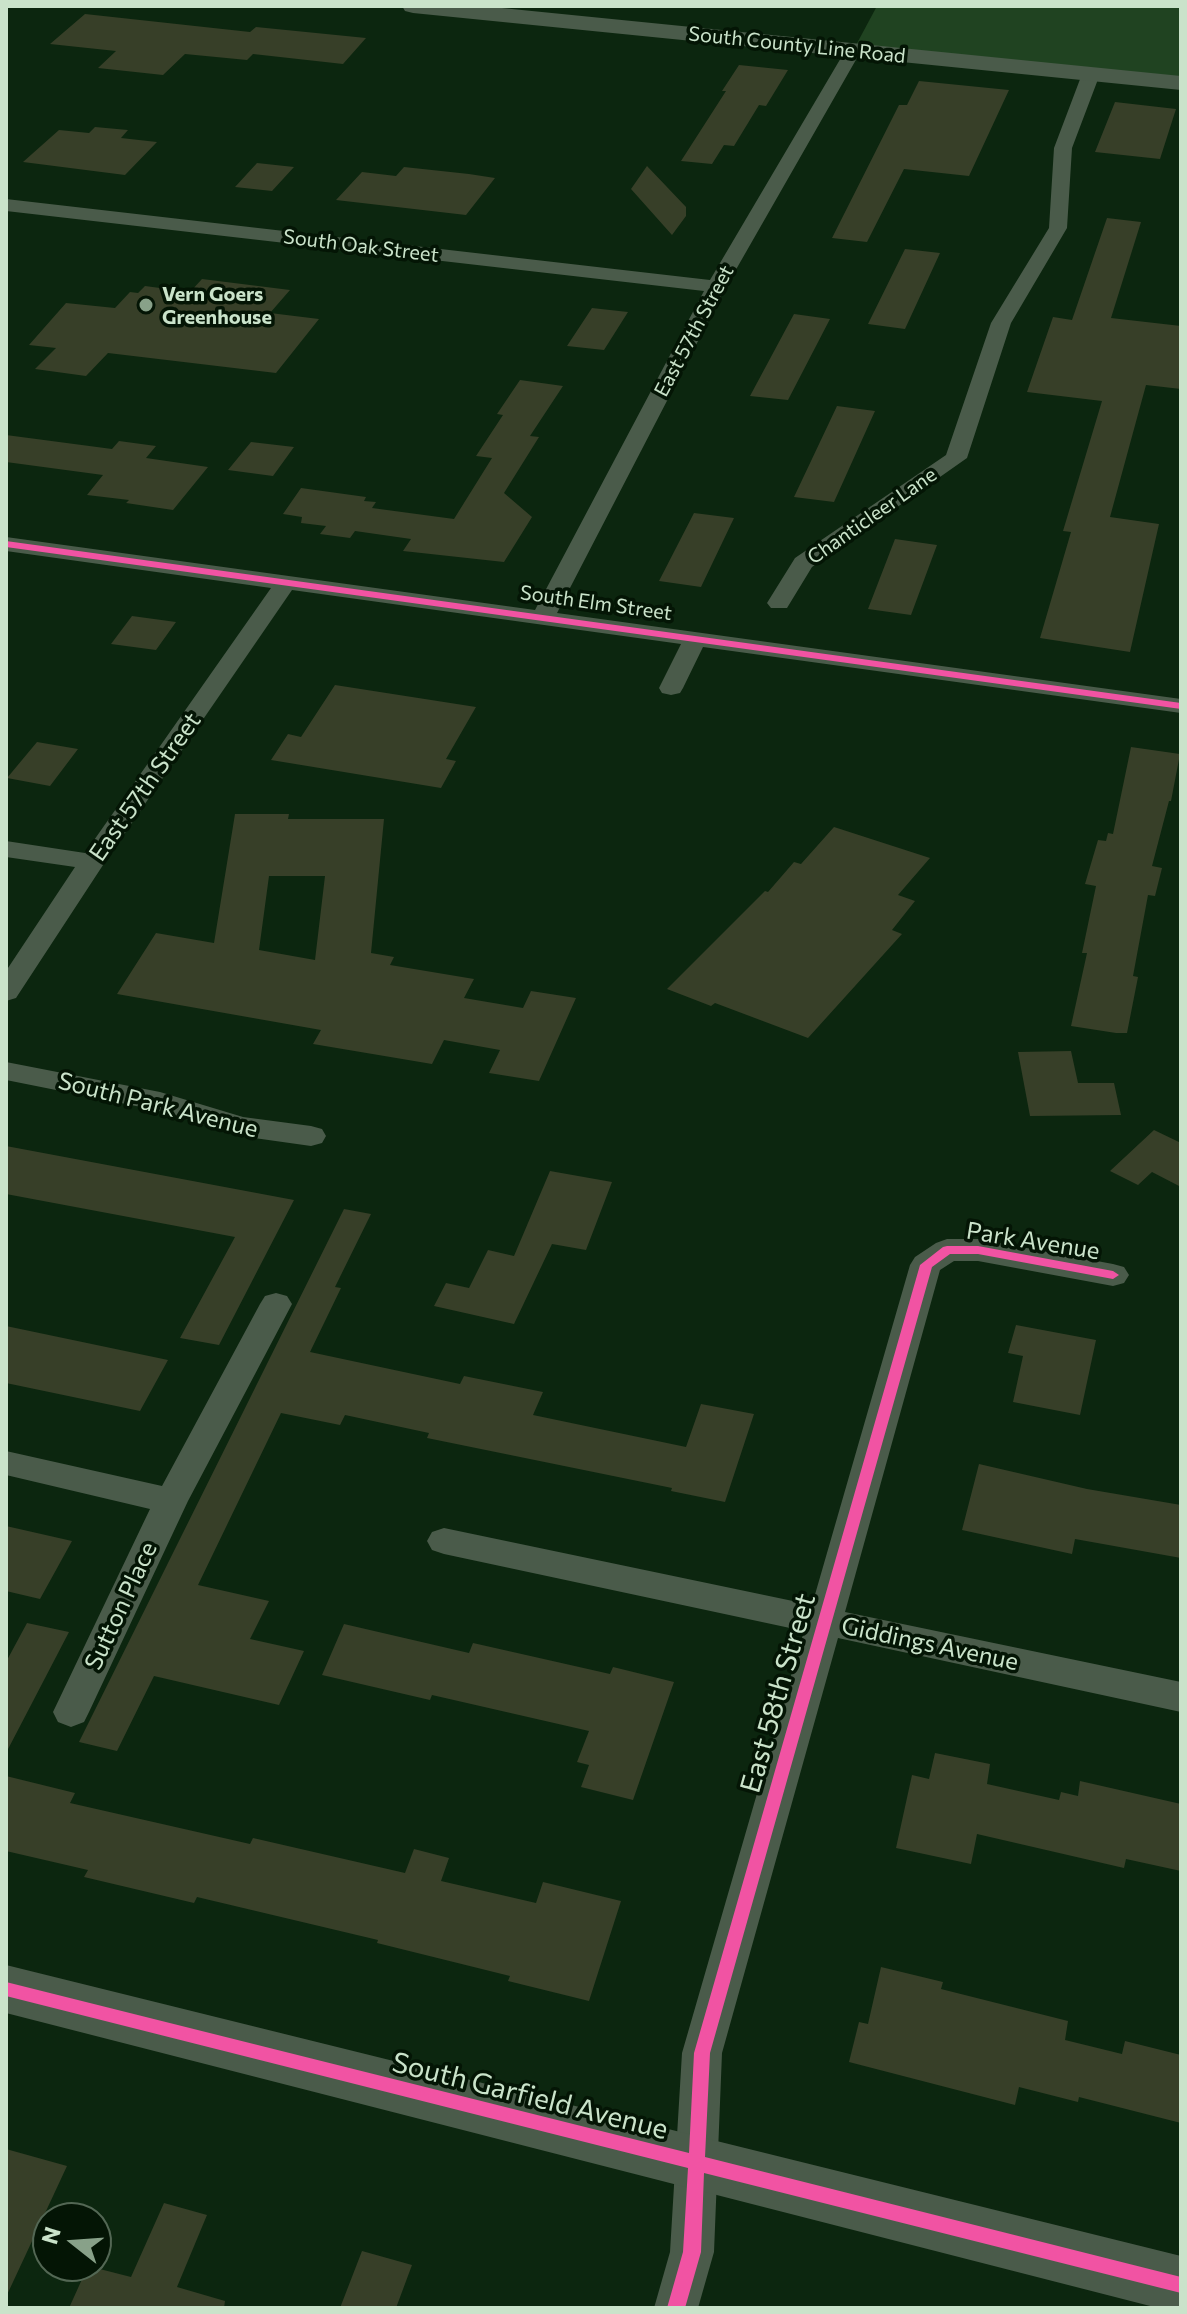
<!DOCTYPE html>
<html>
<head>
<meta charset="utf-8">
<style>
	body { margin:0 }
	#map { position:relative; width:1187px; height:2314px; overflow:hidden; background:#0c260f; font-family:Commissioner,sans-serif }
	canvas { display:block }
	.frame { position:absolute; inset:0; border:8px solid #cae3ca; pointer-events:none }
	.north { position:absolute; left:32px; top:2202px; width:80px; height:80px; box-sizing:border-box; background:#041505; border:2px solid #536754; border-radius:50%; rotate:287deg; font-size:22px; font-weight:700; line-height:32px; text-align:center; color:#cae3ca }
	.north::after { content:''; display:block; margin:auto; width:28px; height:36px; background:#88a189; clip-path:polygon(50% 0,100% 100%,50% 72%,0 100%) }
</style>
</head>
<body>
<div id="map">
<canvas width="1187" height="2314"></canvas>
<div class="frame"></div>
<div class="north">N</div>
</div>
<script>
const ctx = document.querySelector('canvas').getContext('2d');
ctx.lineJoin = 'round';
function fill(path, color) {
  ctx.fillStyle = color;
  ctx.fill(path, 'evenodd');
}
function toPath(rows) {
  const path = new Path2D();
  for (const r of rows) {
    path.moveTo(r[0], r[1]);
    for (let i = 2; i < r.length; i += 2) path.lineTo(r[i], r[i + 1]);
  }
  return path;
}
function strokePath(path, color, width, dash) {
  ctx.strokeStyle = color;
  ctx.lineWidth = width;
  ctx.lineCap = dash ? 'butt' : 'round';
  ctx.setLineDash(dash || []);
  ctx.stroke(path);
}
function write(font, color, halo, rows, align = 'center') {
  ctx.font = font + ' Commissioner,sans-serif';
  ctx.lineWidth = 7;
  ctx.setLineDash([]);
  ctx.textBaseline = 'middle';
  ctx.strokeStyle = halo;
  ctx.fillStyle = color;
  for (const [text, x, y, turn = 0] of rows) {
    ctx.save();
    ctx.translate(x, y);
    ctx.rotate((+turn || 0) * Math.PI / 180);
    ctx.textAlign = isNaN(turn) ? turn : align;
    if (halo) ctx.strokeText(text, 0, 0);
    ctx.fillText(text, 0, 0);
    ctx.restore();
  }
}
fill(toPath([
	[877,6,1181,6,1181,78,855,47]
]), '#204321');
fill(toPath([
	[85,14,250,32,256,27,366,38,343,64,253,54,247,60,185,54,163,75,98,68,116,51,50,44],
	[739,65,788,70,766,106,759,105,734,146,724,145,712,164,681,161,726,91,722,91],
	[919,81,1009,90,969,176,904,169,867,242,832,238,899,105,907,105],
	[1115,102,1176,109,1160,159,1095,152],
	[95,127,128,130,121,138,157,142,125,175,23,162,59,130,89,133],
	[257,163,294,167,272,191,235,187],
	[647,166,686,207,686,216,672,235,631,189],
	[404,167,469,174,495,178,466,215,336,200,362,172,396,176],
	[1107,218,1141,222,1111,318,1181,326,1181,389,1146,385,1110,517,1159,524,1130,652,1040,638,1071,532,1063,531,1102,401,1027,392,1053,317,1072,320],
	[905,249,940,253,905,329,868,324],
	[202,279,290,290,270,313,319,319,276,373,108,353,86,376,35,369,56,348,29,345,66,303,115,308,130,292,138,293,145,286,190,292],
	[592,308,628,312,604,350,567,346],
	[794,314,830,319,788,400,750,396],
	[520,380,563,386,530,436,539,437,504,493,532,517,504,562,403,551,411,539,355,531,350,538,320,534,326,526,301,523,302,517,283,514,301,488,366,497,364,501,376,502,372,508,454,519,492,458,476,456,503,415,497,414],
	[837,406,875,411,834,502,794,497],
	[6,435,112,449,119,441,156,446,146,458,208,467,173,510,126,503,129,500,87,495,103,475,6,462],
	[251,442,294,447,273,476,228,470],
	[694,513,734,518,701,587,659,581],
	[895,539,937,545,911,615,868,609],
	[132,616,176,622,156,650,111,644],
	[335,685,476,707,446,759,456,761,441,788,271,760,288,734,301,737],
	[37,742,78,749,50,786,7,778],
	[1131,747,1180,754,1171,801,1169,801,1152,866,1162,868,1155,896,1148,895,1133,976,1138,977,1127,1033,1116,1033,1071,1026,1087,953,1082,953,1096,886,1085,884,1098,840,1106,841,1108,833,1113,834],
	[235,814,289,814,288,819,384,819,371,953,394,957,390,965,474,979,464,998,523,1008,531,991,576,998,539,1081,489,1073,500,1050,444,1040,432,1064,313,1044,321,1030,117,994,156,933,214,943],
	[269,876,325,876,315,960,259,950],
	[834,827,930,858,898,895,915,901,892,930,902,934,808,1038,715,1003,711,1006,667,989,765,891,768,892,794,862,801,864],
	[1071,1051,1078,1083,1114,1083,1121,1115,1030,1116,1018,1052],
	[1154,1130,1181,1143,1181,1187,1152,1172,1138,1185,1110,1171],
	[6,1146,294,1200,219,1345,180,1338,235,1237,6,1194],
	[550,1171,612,1182,586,1250,552,1244,514,1324,434,1306,446,1283,469,1288,488,1250,514,1256],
	[344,1209,371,1214,335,1287,341,1288,310,1352,460,1384,464,1376,543,1392,533,1415,686,1447,701,1404,754,1414,725,1502,671,1491,672,1488,427,1438,429,1433,345,1415,340,1425,281,1413,198,1585,269,1601,250,1639,304,1651,279,1705,154,1676,117,1751,79,1742],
	[1016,1325,1096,1340,1080,1415,1013,1402,1023,1356,1008,1353],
	[6,1326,168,1360,140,1411,6,1383],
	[979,1464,1087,1489,1181,1505,1181,1558,1075,1539,1072,1554,962,1530],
	[6,1526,72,1541,40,1599,6,1591],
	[27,1623,69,1632,6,1753,6,1662],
	[344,1624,469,1653,473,1643,610,1674,613,1667,674,1682,633,1800,581,1787,589,1765,577,1762,589,1731,432,1695,430,1700,322,1675],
	[935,1753,990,1764,987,1784,1059,1800,1061,1792,1078,1796,1080,1781,1181,1804,1181,1871,1126,1859,1124,1868,977,1834,971,1864,896,1848,912,1775,929,1779],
	[6,1776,75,1793,70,1803,250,1844,253,1838,405,1873,414,1849,449,1858,441,1881,536,1903,543,1882,621,1901,589,2001,508,1981,510,1976,377,1943,378,1940,197,1897,194,1903,84,1877,88,1870,6,1851],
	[881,1967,943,1982,941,1989,1068,2021,1065,2040,1122,2054,1125,2041,1181,2055,1181,2123,1079,2097,1078,2102,1019,2087,1015,2105,849,2062,859,2022,868,2024],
	[6,2149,67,2166,6,2297],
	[164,2203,207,2215,177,2287,225,2301,224,2308,69,2308,88,2266,131,2277],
	[362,2251,412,2265,396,2308,340,2308]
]), '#373f28');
fill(toPath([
	[853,46,861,51,726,287,557,613,1181,699,1181,713,703,647,683,688,680,693,671,695,662,693,659,688,681,644,292,590,105,862,16,998,6,1001,6,971,75,867,6,857,6,841,85,853,271,588,6,551,6,537,535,610,704,291,6,211,6,199,710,280,845,51,853,46],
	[1091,69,1100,74,1072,148,1067,228,1011,323,967,458,812,567,787,608,771,608,767,603,795,558,946,455,991,323,1049,228,1054,148,1082,74,1091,69],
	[6,1062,160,1092,243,1117,311,1126,322,1129,326,1136,322,1143,311,1146,240,1136,156,1110,6,1080,6,1062],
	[947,1239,978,1239,1113,1264,1124,1267,1129,1275,1124,1283,1113,1286,978,1261,954,1261,940,1270,845,1612,1181,1682,1181,1712,838,1638,722,2053,714,2252,698,2308,654,2308,670,2252,682,2053,804,1631,444,1554,432,1550,427,1541,432,1532,444,1528,812,1605,910,1265,915,1257,936,1243,947,1239],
	[276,1293,287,1296,292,1304,188,1501,89,1712,84,1722,71,1727,58,1722,53,1712,150,1509,6,1475,6,1451,162,1486,260,1304,265,1296,276,1293]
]), '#4a5b4a');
fill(toPath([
	[402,6,482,6,1181,76,1181,90,413,13,405,11,402,6],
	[6,1965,1181,2256,1181,2308,1158,2308,6,2013,6,1965]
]), '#4a5b4a');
fill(toPath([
	[6,541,1181,703,1181,709,6,547,6,541],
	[947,1246,978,1246,1113,1271,1119,1275,1113,1279,978,1254,950,1254,932,1267,710,2053,705,2157,1181,2277,1181,2293,704,2173,701,2252,685,2308,667,2308,683,2252,688,2168,6,1996,6,1982,689,2153,694,2053,920,1265,943,1247,947,1246]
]), '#f153a3');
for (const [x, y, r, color] of [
	[146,305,8,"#88a189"]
]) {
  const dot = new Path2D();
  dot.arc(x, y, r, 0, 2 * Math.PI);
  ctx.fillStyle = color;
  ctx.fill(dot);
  strokePath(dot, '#041505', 3);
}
write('20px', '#cae3ca', '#041505', [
	["South County Line Road",797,45,6],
	["South Oak Street",361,246,7],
	["East 57th Street",694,331,-62],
	["Chanticleer Lane",872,516,-35],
	["South Elm Street",596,603,8]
]);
write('bold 20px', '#cae3ca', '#041505', [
	["Vern Goers",162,294],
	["Greenhouse",162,317]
], 'left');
write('24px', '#cae3ca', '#041505', [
	["East 57th Street",145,787,-55],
	["South Park Avenue",158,1105,14],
	["Park Avenue",1033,1241,9],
	["Sutton Place",121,1606,-65],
	["Giddings Avenue",930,1644,12]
]);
write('28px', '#cae3ca', '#041505', [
	["East 58th Street",778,1693,-74],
	["South Garfield Avenue",530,2096,14]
]);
</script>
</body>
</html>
